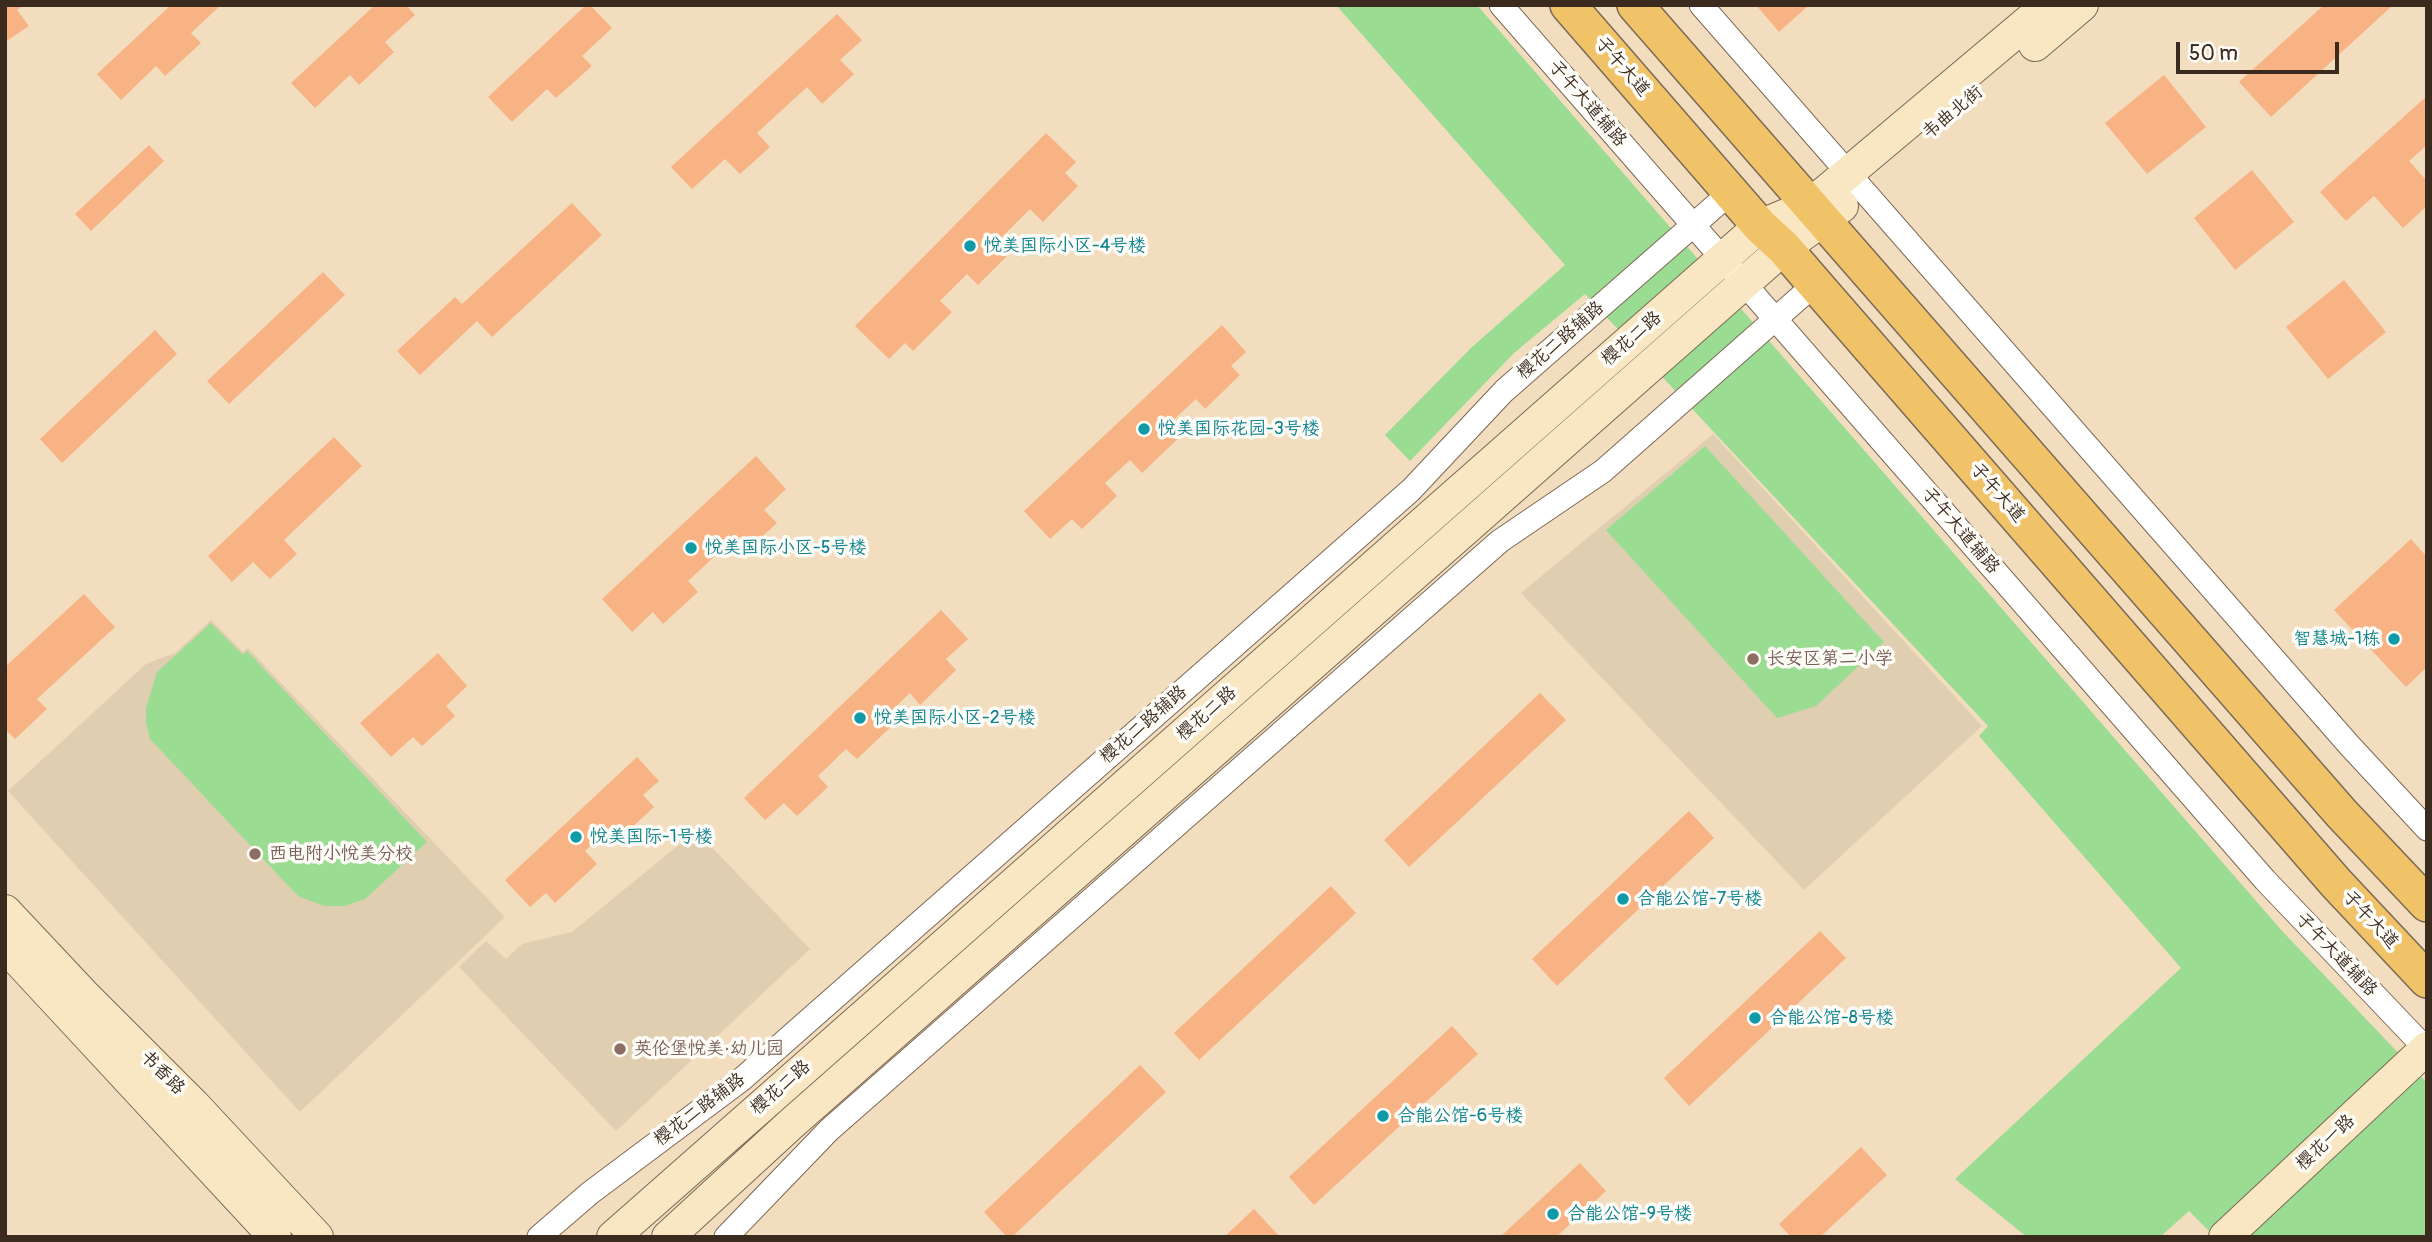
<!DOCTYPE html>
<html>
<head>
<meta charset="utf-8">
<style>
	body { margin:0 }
	#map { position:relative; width:2432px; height:1242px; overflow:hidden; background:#f2ddbe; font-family:Pangolin,sans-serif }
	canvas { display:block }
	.frame { position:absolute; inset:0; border:7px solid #3b2a1e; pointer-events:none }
	.scale { position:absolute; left:2176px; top:42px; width:163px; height:32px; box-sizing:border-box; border:4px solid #3b2a1e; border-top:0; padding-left:9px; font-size:21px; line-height:24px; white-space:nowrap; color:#3b2a1e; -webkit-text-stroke:5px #fdfcf7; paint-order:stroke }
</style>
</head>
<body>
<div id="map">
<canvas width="2432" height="1242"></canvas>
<div class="frame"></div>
<div class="scale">50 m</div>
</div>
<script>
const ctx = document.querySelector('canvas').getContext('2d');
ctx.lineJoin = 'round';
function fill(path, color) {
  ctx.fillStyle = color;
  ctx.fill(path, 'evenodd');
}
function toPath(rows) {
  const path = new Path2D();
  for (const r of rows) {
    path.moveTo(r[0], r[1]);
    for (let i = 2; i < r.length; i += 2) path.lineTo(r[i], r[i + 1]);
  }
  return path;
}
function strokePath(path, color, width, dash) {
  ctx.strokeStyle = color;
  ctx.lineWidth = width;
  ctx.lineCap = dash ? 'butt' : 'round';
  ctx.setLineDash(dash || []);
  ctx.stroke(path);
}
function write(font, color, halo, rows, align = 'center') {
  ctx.font = font + ' Pangolin,"LXGW WenKai TC",sans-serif';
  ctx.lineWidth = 7;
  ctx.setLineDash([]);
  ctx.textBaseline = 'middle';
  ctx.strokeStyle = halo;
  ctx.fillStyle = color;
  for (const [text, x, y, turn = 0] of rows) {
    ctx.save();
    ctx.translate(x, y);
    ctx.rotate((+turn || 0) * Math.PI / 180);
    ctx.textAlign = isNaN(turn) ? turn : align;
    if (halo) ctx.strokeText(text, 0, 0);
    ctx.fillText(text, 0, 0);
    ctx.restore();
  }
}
fill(toPath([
	[1713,434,1982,726,1804,890,1521,593],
	[211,620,243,652,248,648,505,917,300,1112,8,791,146,664,175,653],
	[696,831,810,949,616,1131,459,967,486,941,506,959,522,944,572,932]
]), '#e0ceb1');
fill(toPath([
	[1336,5,1477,5,2283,932,2427,1083,2427,1237,2215,1237,2189,1211,2160,1237,2027,1237,1955,1179,2181,968,1979,736,1988,726,1585,294,1514,353,1410,461,1385,435,1472,347,1565,265],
	[1705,446,1884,642,1816,706,1777,718,1606,530],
	[211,623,243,655,247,651,427,842,365,899,345,906,324,906,298,896,150,739,146,723,146,708,157,672]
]), '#9bdc93');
fill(toPath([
	[5,5,24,5,17,10,29,26,5,42],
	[171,5,221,5,191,33,201,43,165,76,156,66,121,100,97,74],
	[375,5,406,5,415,15,385,42,394,52,359,85,350,75,315,108,291,83],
	[586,5,590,5,612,28,582,56,592,66,556,98,547,89,512,122,488,97],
	[1756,5,1809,5,1779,32],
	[2324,5,2393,5,2271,117,2239,82],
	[837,14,862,40,840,60,854,74,822,104,807,87,757,133,770,147,740,174,725,159,692,189,671,167],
	[2164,75,2206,127,2147,174,2105,123],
	[2427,96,2427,145,2409,161,2427,181,2427,206,2403,228,2374,196,2346,221,2320,192],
	[1046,133,1076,162,1065,173,1078,186,1043,222,1030,209,999,240,1011,252,978,285,967,274,940,301,952,312,913,351,905,343,889,359,855,326],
	[149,145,164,161,91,231,75,214],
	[2252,170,2294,222,2235,270,2194,218],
	[572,203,602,235,492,337,477,321,420,375,397,351,455,297,462,304],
	[323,272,345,295,229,404,207,381],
	[2344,280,2386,332,2328,379,2286,327],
	[1222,325,1246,352,1231,366,1240,375,1205,409,1196,399,1170,423,1182,435,1142,473,1130,460,1105,483,1117,496,1082,529,1072,519,1050,539,1024,511],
	[155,330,177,354,62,463,40,439],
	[334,437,362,466,284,540,297,554,270,579,253,562,232,582,208,556],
	[756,456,786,489,764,510,777,523,743,554,731,541,688,581,698,592,663,624,653,612,632,632,602,599],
	[2411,539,2427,557,2427,667,2406,687,2334,610],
	[84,594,115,627,37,699,47,709,15,739,5,729,5,667],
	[941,610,968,639,946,659,956,670,920,705,910,693,888,714,896,722,857,759,846,749,818,776,828,787,797,816,784,803,765,820,744,798],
	[438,653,467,686,446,706,455,716,422,746,413,737,391,757,360,723],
	[1540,693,1566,720,1409,867,1384,840],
	[637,757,659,781,643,795,654,807,616,842,606,831,585,851,597,864,555,903,546,893,530,907,505,880],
	[1689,811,1714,838,1557,986,1532,959],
	[1331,886,1356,913,1199,1060,1174,1033],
	[1820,931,1846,958,1689,1106,1664,1078],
	[1452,1026,1478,1054,1314,1205,1289,1177],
	[1140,1065,1166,1092,1012,1237,1007,1237,984,1212],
	[1861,1147,1887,1175,1820,1237,1791,1237,1779,1224],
	[1580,1163,1606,1191,1556,1237,1500,1237],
	[1254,1209,1280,1237,1224,1237]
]), '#f7b384');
const street = toPath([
	[1501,5,2265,880,2427,1050],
	[1701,5,2350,746,2427,829],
	[539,1237,590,1193,741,1080,1411,490,1504,391,1731,192],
	[726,1237,829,1130,1500,541,1603,471,1815,284]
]);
const secondary = toPath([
	[2035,45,2082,5],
	[5,911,83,994,194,1105,317,1237],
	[5,946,275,1237],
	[613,1237,1760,226,1810,205,2048,5],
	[668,1237,791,1124,1784,248,1842,206],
	[2225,1237,2427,1048]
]);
const primary = toPath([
	[1568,5,1760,226,1784,248,1815,284,2336,883,2427,980],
	[1635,5,2342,814,2427,904]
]);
strokePath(street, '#7b6956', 25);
strokePath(secondary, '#7b6956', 34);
strokePath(primary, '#7b6956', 38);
strokePath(street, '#fff', 23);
strokePath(secondary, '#f9e7c3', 32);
strokePath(primary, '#f1c369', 35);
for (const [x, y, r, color] of [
	[970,246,7,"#0f9aa8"],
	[1144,429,7,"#0f9aa8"],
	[691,548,7,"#0f9aa8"],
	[2394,639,7,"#0f9aa8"],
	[1753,659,7,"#8d6e63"],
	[860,718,7,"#0f9aa8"],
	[576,837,7,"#0f9aa8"],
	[255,854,7,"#8d6e63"],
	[1623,899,7,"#0f9aa8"],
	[1755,1018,7,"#0f9aa8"],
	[620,1049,7,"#8d6e63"],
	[1383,1116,7,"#0f9aa8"],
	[1553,1214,7,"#0f9aa8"]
]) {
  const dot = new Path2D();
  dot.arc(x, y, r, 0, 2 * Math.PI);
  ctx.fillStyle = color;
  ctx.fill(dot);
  strokePath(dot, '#fdfcf7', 2.5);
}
write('18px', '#3b2a1e', '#fdfcf7', [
	["子午大道",1622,67,49],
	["子午大道辅路",1587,104,49],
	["韦曲北街",1953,113,-40],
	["樱花二路",1632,339,-41],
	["樱花二路辅路",1561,341,-41],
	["子午大道",1997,493,49],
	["子午大道辅路",1960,531,49],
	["樱花二路",1207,714,-41],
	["樱花二路辅路",1144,725,-41],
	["子午大道",2370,920,47],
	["子午大道辅路",2336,955,46],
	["书香路",162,1073,45],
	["樱花二路",781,1088,-41],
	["樱花二路辅路",700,1110,-37],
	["樱花一路",2326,1143,-43]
]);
write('18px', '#0d838f', '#fdfcf7', [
	["悦美国际小区-4号楼",984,246],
	["悦美国际花园-3号楼",1158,429],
	["悦美国际小区-5号楼",705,548],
	["智慧城-1栋",2380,639,"right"],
	["悦美国际小区-2号楼",874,718],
	["悦美国际-1号楼",590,837],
	["合能公馆-7号楼",1637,899],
	["合能公馆-8号楼",1769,1018],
	["合能公馆-6号楼",1397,1116],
	["合能公馆-9号楼",1567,1214]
], 'left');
write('18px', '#785e54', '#fdfcf7', [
	["长安区第二小学",1767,659],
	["西电附小悦美分校",269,854],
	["英伦堡悦美·幼儿园",634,1049]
], 'left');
</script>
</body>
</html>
